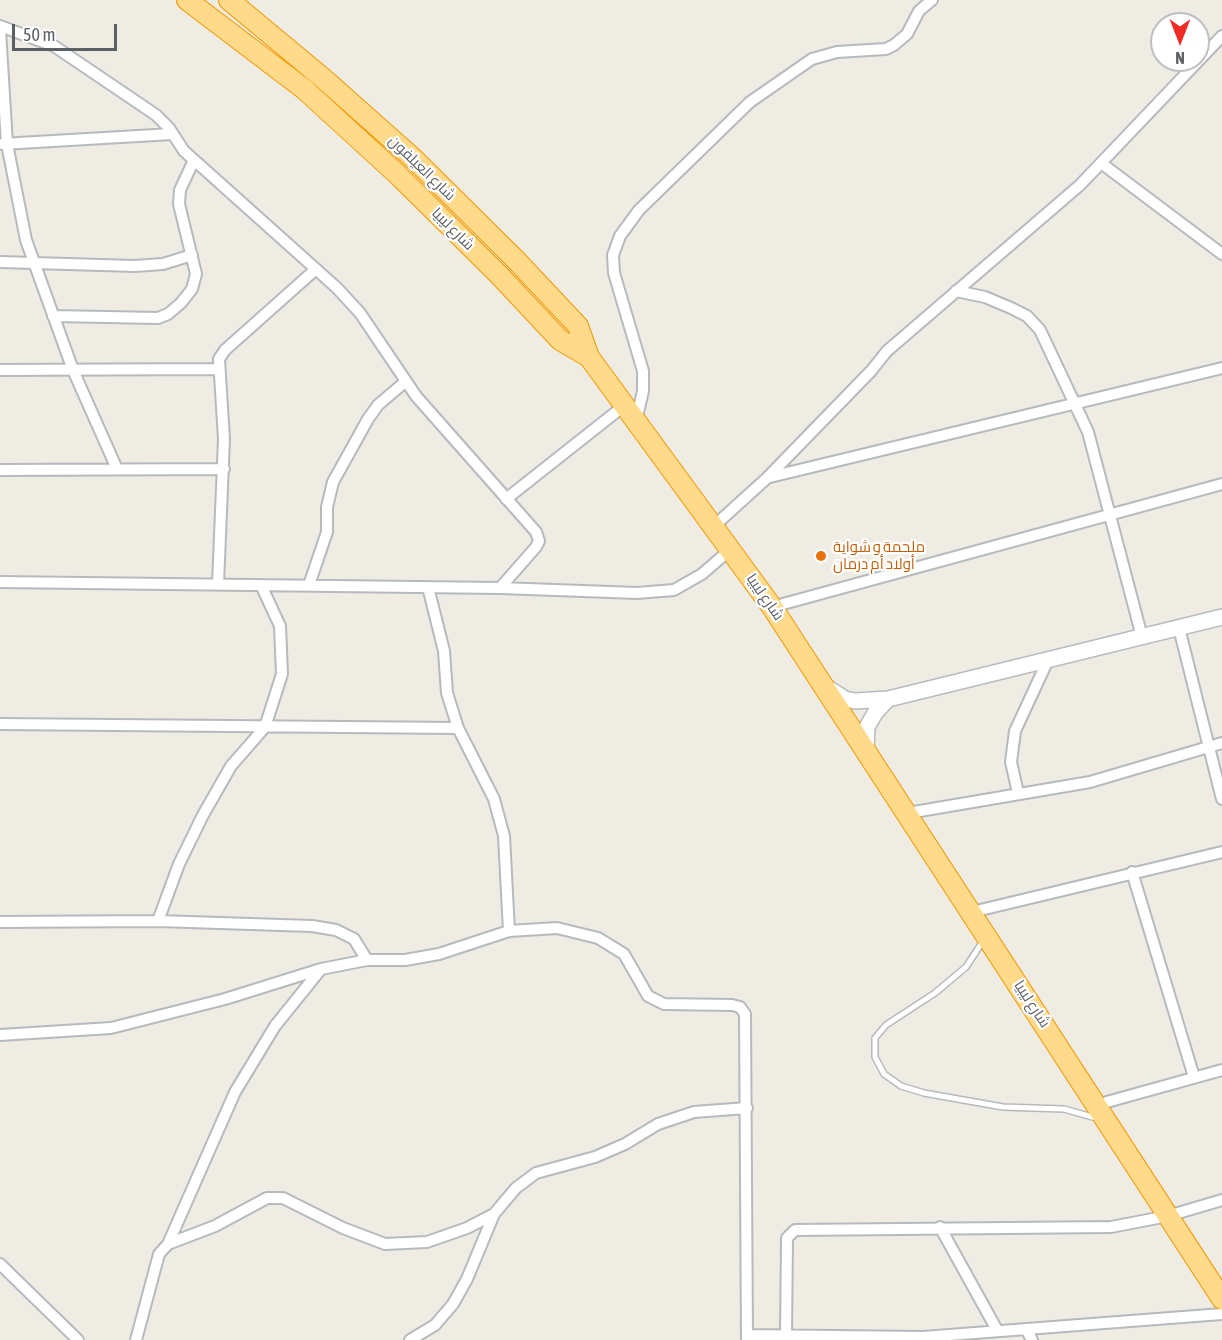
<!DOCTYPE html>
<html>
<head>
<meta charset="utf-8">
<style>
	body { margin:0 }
	#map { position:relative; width:1222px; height:1340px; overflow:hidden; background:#efece3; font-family:"Asap Condensed",sans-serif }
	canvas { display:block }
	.north { position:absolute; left:1150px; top:12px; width:60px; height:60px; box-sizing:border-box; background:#fff; border:2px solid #bdbfc1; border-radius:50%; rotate:180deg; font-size:16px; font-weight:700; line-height:24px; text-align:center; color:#5b6065 }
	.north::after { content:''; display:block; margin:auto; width:21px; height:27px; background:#f22a26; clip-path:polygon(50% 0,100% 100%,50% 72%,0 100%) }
	.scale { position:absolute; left:12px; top:24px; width:105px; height:27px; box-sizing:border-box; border:3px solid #5b6065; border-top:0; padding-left:8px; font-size:18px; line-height:21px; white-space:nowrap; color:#5b6065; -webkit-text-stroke:4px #fff; paint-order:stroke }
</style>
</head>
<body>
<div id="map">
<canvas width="1222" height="1340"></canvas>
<div class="north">N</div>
<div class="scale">50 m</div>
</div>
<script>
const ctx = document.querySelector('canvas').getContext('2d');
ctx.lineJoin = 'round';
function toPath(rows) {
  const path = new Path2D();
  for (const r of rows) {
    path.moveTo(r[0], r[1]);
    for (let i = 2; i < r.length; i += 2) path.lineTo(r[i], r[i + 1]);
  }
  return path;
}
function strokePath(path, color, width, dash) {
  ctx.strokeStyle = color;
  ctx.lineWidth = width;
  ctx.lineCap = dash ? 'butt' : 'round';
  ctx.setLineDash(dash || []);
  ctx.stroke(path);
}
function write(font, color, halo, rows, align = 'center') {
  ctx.font = font + ' "Asap Condensed",Cairo,sans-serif';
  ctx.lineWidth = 4.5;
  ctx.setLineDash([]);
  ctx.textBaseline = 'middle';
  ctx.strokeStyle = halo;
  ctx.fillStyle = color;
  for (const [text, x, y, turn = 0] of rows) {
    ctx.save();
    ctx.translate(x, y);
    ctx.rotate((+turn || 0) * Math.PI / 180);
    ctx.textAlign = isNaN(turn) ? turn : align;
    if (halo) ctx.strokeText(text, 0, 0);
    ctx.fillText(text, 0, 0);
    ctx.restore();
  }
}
const lane = toPath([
	[983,941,966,967,935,993,886,1025,875,1038,875,1057,884,1074,901,1086,924,1093,1003,1107,1064,1109,1096,1118]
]);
const street = toPath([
	[0,26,54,46,156,115,169,128,184,151,337,288,360,313,416,396,536,532,539,541,536,547,500,588],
	[0,30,7,144,26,240,73,370,117,469],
	[2,144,172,134],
	[1101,163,1222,254],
	[0,262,135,266,163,264,192,255],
	[956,291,985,297,1011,308,1027,316,1040,330,1088,432,1142,637],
	[53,316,158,318,168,314,181,303,192,289,196,274,179,204,180,190,194,160],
	[0,370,218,369],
	[636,421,643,391,643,371,614,273,613,255,620,236,639,210,750,102,812,59,837,52,886,49,894,45,907,34,919,11,932,0],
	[0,470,224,469],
	[770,477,1222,368],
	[506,499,625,405],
	[714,526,767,478,871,371,887,351,1080,185,1222,36],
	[0,582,500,588,637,593,674,590,702,574,731,549],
	[218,584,224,439,219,359,225,350,316,269],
	[309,585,327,532,327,507,333,482,368,419,378,405,405,382],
	[428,587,444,651,447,693,458,728,494,799,504,836,509,931],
	[772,607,1222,484],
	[1179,628,1222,799],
	[0,724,458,728],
	[1018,793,1011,762,1015,731,1048,660],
	[908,813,1090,782,1222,743],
	[1132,872,1194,1077],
	[972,912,1222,852],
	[158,921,179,864,203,815,231,766,265,727,282,674,280,626,261,585],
	[0,922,158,921,312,926,336,930,354,939,367,960],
	[0,1035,111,1028,225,999,321,969,367,960,405,960,439,954,509,931,557,928,598,938,624,954,648,996,664,1004,732,1005,740,1007,745,1014,747,1340],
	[1096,1105,1222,1070],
	[940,1227,997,1330],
	[168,1244,215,1226,267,1198,283,1198,343,1228,385,1244,427,1242,467,1228,494,1214],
	[0,1264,78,1340],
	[1026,1329,1032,1340],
	[747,1335,923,1337,1222,1314],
	[786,1335,787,1238,795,1230,1111,1227,1168,1216,1222,1200],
	[136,1340,159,1254,168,1244,235,1092,275,1026,321,969],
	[410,1340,435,1325,453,1304,467,1279,494,1214,516,1188,536,1173,595,1157,625,1144,658,1124,694,1112,747,1108]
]);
const secondary = toPath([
	[825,686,845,699,855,701,888,699,1222,617],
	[866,750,867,727,875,713,888,699]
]);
const highway = toPath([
	[187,0,304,89,398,175,500,276,560,340,589,357,772,607,1222,1299],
	[229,0,324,79,414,159,515,259,578,326,589,357]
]);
strokePath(lane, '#b6babe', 8);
strokePath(street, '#b6babe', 14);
strokePath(secondary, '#b7bbc0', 18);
strokePath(highway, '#f29800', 22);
strokePath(lane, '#fff', 5);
strokePath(street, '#fff', 10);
strokePath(secondary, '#fff', 15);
strokePath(highway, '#ffda8a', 20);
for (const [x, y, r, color] of [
	[821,556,6,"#e8710a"]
]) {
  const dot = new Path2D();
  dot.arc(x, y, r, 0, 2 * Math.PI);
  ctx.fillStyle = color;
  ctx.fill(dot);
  strokePath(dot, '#fff', 2);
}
write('15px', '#5b6065', '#fff', [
	["شارع العيلفون",422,168,44],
	["شارع ليبيا",453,229,45],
	["شارع ليبيا",765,597,55],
	["شارع ليبيا",1032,1004,57]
]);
write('15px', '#c56008', '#fff', [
	["ملحمة و شواية",833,547],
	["أولاد أم درمان",833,564]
], 'left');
</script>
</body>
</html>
